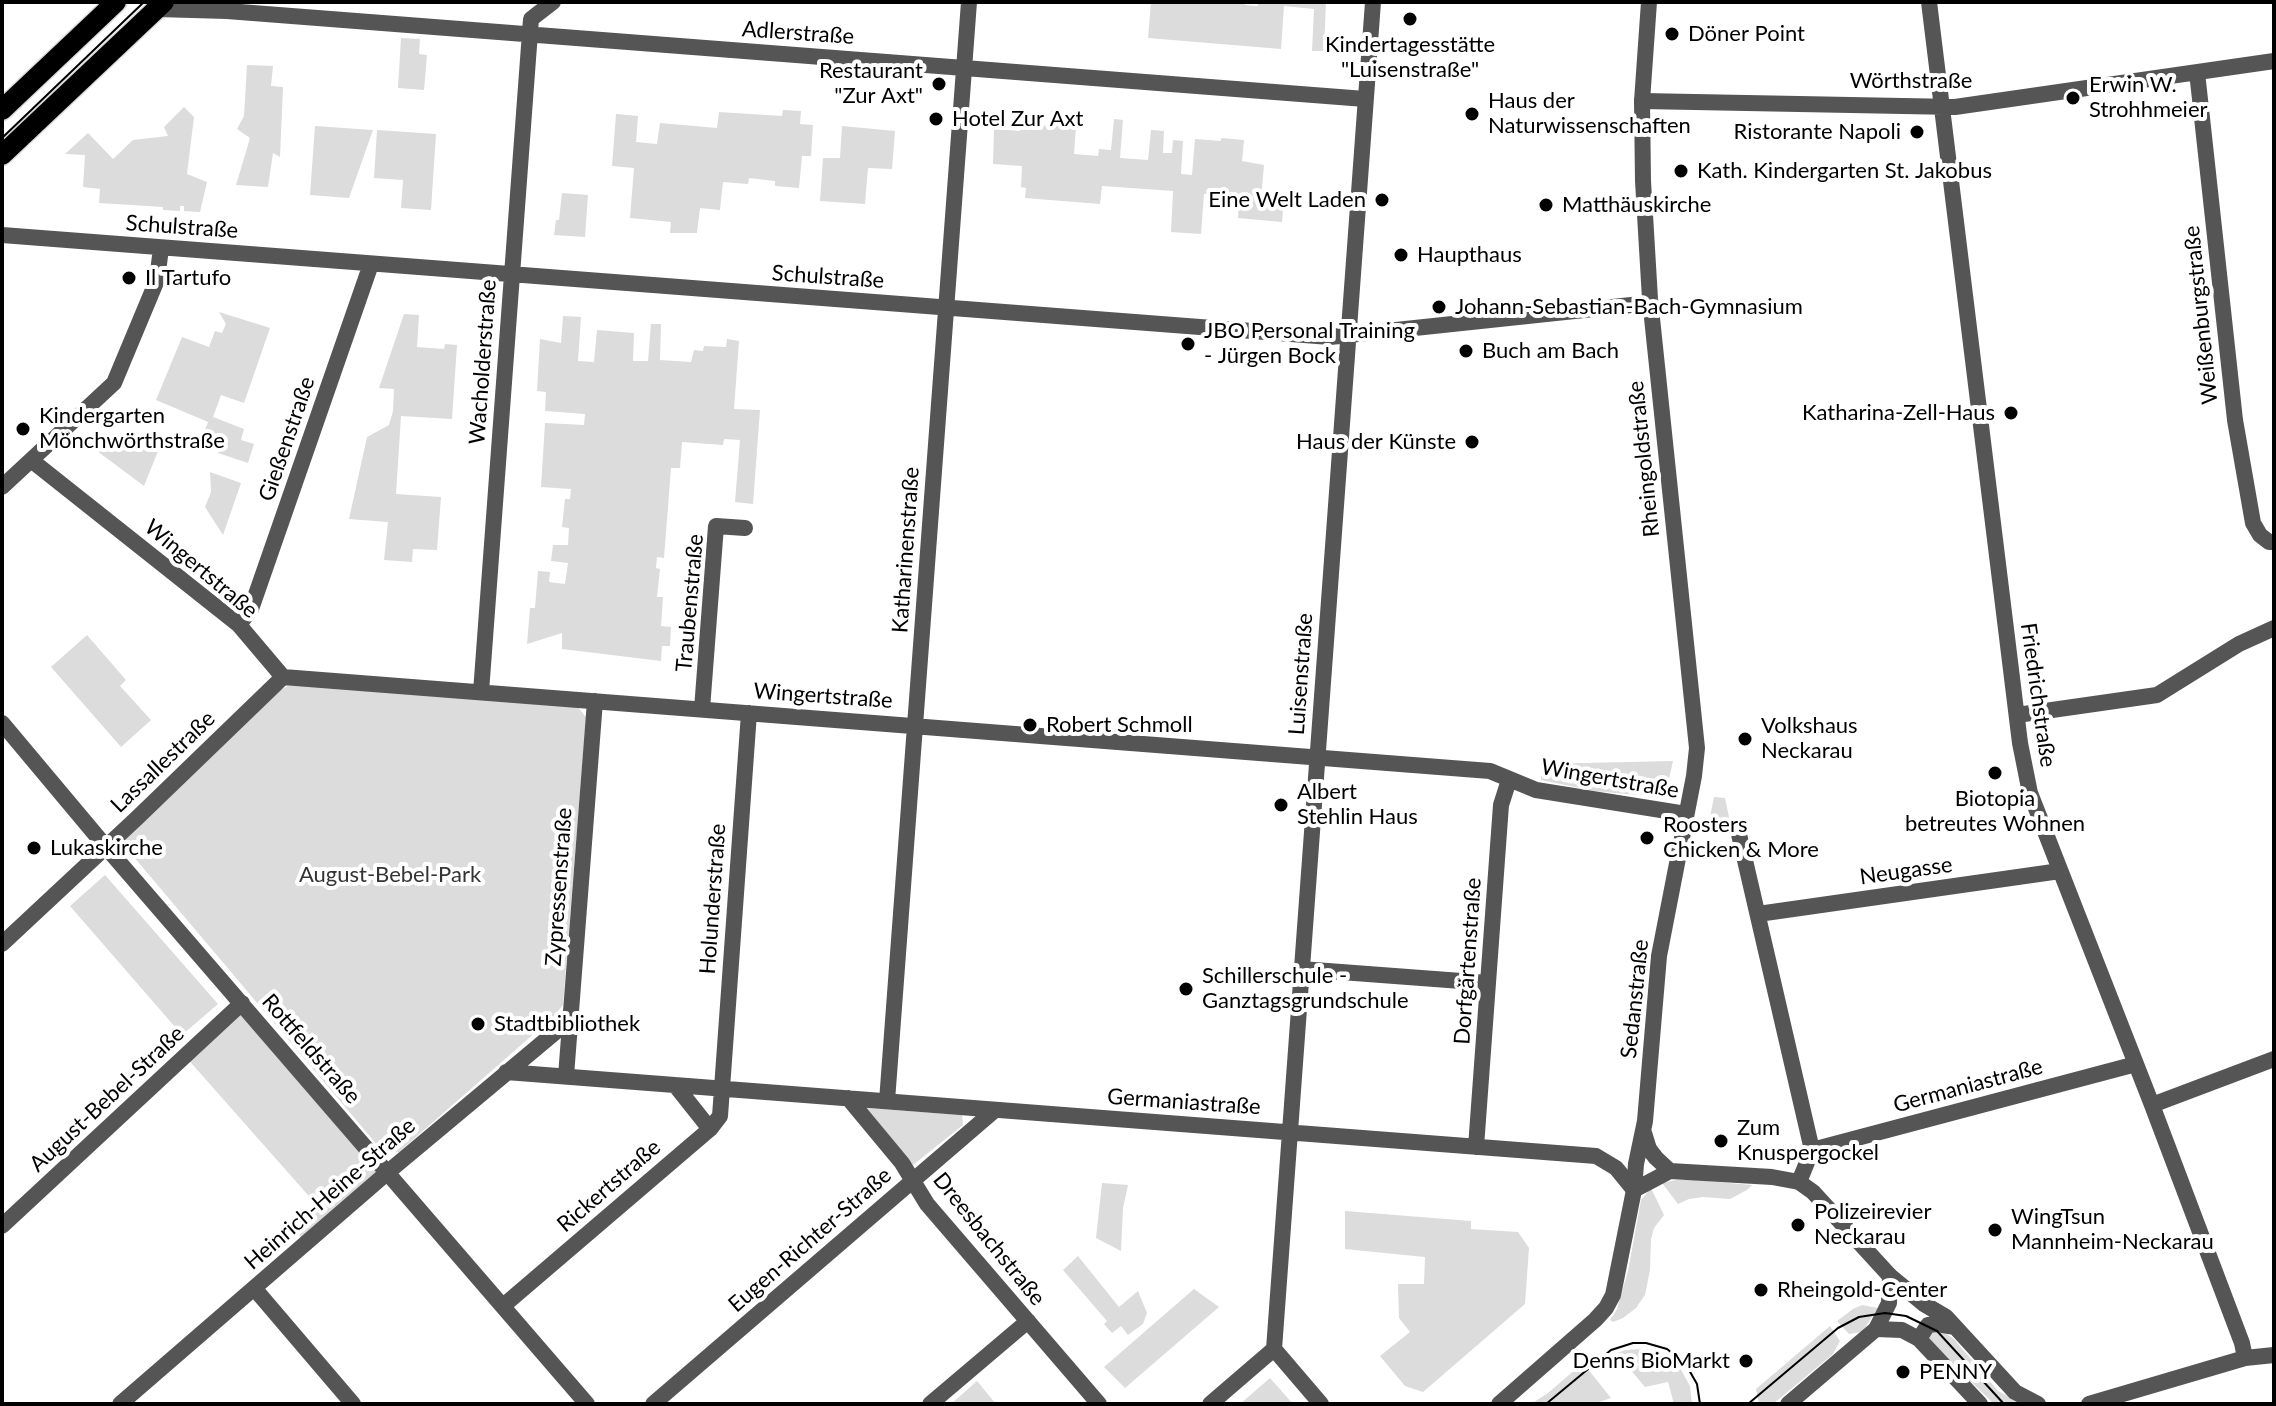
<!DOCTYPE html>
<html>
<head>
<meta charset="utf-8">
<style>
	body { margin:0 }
	#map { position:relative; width:2276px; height:1406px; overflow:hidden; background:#fff; font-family:Lato,sans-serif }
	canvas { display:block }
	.frame { position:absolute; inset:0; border:4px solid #000; pointer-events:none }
</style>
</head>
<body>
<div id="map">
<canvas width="2276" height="1406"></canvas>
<div class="frame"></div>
</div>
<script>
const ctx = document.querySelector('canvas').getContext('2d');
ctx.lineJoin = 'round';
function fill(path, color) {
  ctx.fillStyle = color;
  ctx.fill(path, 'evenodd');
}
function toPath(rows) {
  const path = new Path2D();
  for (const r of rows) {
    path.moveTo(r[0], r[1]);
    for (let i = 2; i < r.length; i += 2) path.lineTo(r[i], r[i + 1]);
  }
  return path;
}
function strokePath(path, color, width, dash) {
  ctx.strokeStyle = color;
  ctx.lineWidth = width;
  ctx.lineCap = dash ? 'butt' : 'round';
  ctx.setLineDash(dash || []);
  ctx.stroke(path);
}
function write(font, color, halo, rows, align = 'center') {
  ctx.font = font + ' Lato,sans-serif';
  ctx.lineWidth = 8;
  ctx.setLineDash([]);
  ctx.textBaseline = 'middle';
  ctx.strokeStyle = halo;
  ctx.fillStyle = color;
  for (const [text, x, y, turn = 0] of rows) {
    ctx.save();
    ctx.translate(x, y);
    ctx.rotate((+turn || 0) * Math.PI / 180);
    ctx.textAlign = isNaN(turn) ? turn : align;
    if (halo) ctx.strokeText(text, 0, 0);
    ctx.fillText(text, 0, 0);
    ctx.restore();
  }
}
fill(toPath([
	[1151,2,1245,2,1245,5,1258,6,1258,2,1326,2,1324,51,1312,51,1314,9,1284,6,1281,49,1148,38],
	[401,38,420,39,419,54,427,55,424,90,398,88],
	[247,65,273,66,271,86,283,87,280,157,273,153,268,187,236,185,250,138,237,129,244,116],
	[184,107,194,117,187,174,207,182,200,212,184,211,184,206,180,206,180,211,163,210,163,207,99,203,100,189,83,187,85,155,65,154,88,133,113,159,133,140,168,136,164,127],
	[783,110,801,111,800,124,813,125,811,156,802,156,799,188,775,186,775,181,749,178,748,184,723,182,720,210,700,208,697,233,670,233,671,222,630,218,634,168,612,166,616,114,638,116,636,142,657,144,660,123,717,128,719,112,782,116],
	[1051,111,1077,113,1074,154,1098,156,1099,149,1111,150,1114,119,1123,120,1120,158,1148,160,1151,130,1164,131,1163,153,1172,153,1173,140,1183,141,1181,174,1192,175,1195,139,1221,141,1221,138,1244,140,1242,161,1264,165,1261,198,1284,200,1282,222,1238,218,1239,197,1204,194,1201,234,1171,232,1173,191,1102,186,1100,204,1025,198,1026,188,1021,187,1022,166,993,164,994,129,1020,131,1021,124,1049,126],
	[315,126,373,130,349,198,310,195],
	[842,126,895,131,892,169,868,168,865,204,820,201,823,158,840,158],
	[377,130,436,134,431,210,401,208,403,180,374,178],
	[562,193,588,195,585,237,554,235,556,220,559,220],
	[219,312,270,328,244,403,221,395,213,417,244,429,241,440,254,444,248,463,218,453,219,448,201,440,208,422,156,400,182,337,209,347,215,331,222,333,226,324],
	[404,314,419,315,417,347,444,349,445,344,457,345,452,419,401,416,396,494,441,497,437,550,413,549,412,562,384,560,388,522,349,519,367,437,389,425,393,411,394,389,379,388],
	[563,316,581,317,578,361,594,362,597,330,634,333,633,361,648,361,651,324,661,324,660,360,691,362,694,350,703,351,704,346,726,347,727,339,739,341,734,409,760,410,753,504,735,502,740,440,724,439,723,445,682,442,680,468,671,468,664,558,657,557,656,568,660,569,657,597,663,597,661,626,671,627,670,646,662,646,661,661,562,649,562,633,527,644,530,608,535,608,538,571,550,572,549,582,565,584,568,563,551,561,553,545,568,545,569,528,562,527,565,499,570,499,571,489,541,487,545,423,584,425,585,414,545,411,546,392,537,391,540,339,561,343],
	[129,431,161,444,144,486,97,451,104,443,122,450],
	[210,472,241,483,223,535,205,507,211,492],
	[87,635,126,680,120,686,151,720,121,747,51,667],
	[293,683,576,705,586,717,563,1005,553,1017,399,1152,384,1153,122,843,279,691],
	[1673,761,1666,793,1660,797,1594,791,1541,780,1541,764],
	[1714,797,1725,798,1730,822,1708,827],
	[105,875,218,1004,182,1035,70,906],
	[242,1003,388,1172,306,1243,290,1225,315,1203,185,1056],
	[866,1108,962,1115,963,1125,913,1165],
	[1676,1180,1696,1180,1752,1185,1747,1190,1730,1199,1703,1197,1689,1199,1678,1204,1662,1183],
	[1102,1183,1128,1185,1123,1208,1121,1251,1096,1238],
	[1651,1188,1664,1215,1654,1228,1651,1239,1650,1270,1645,1295,1636,1308,1623,1318,1613,1322,1610,1320,1617,1309,1628,1271,1641,1200],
	[1345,1211,1471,1221,1471,1229,1518,1232,1529,1248,1525,1304,1423,1392,1405,1386,1380,1356,1410,1332,1399,1318,1398,1284,1424,1284,1425,1257,1345,1249],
	[1078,1256,1119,1307,1138,1291,1147,1313,1143,1324,1128,1335,1121,1326,1112,1333,1104,1324,1107,1321,1063,1270],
	[1194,1289,1219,1307,1125,1388,1104,1367],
	[1862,1305,1878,1308,1862,1332,1849,1334,1837,1321,1853,1309],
	[1830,1326,1840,1341,1833,1354,1773,1404,1759,1404,1756,1389],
	[1928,1331,1945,1333,1954,1339,1998,1391,2024,1404,1994,1404,1928,1340],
	[1642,1349,1654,1350,1661,1353,1680,1368,1690,1386,1692,1404,1674,1404,1668,1382,1645,1387,1629,1368,1611,1355,1626,1350],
	[1583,1363,1611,1398,1593,1404,1531,1404,1548,1393],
	[1270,1378,1293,1404,1240,1404],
	[977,1381,996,1404,951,1404]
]), '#dcdcdc');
const primary = toPath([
	[2,110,116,2],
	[2,155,164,2]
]);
strokePath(primary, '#dbdbdb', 23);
strokePath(toPath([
	[1929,2,2020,743,2030,793,2152,1105,2242,1343,2245,1358],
	[157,9,227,11,1365,99],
	[2197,72,2235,420,2253,523,2260,535,2269,542,2274,542],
	[1642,101,1955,107,2274,61],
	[2,235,1330,337,1650,303],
	[31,460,239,625,283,677,1490,771,1536,790,1686,814],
	[2,487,114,383,157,280,161,248],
	[239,625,251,609,371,264],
	[481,692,531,19,553,2],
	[702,709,716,526,745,528],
	[2017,715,2157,695,2239,644,2274,628],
	[2,723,106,847,587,1404],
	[1738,830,1812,1150,1799,1182],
	[1758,914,2060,871],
	[2,944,137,818,283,677],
	[1301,969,1488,983],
	[506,1072,1596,1156,1616,1168,1634,1190],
	[566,1076,595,701],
	[675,1085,710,1129],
	[848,1098,902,1163,927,1204,1099,1404],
	[887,1101,969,2],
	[2152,1105,2274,1059],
	[1476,1147,1501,805,1509,780],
	[1812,1150,2136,1064],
	[2,1226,242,1003],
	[1890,1276,1924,1304,1946,1317,2015,1392,2038,1404],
	[254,1288,353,1404],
	[503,1306,710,1129,720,1116,749,713],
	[1876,1329,1902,1330,1919,1339,1980,1404],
	[1919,1339,1928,1325,1937,1324,1955,1327],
	[1274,1349,1373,2],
	[1274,1349,1321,1404],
	[120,1404,388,1172,571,1019],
	[653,1404,995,1110],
	[930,1404,1028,1321],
	[1210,1404,1274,1349],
	[2089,1404,2245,1358,2274,1355]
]), '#555', 16);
strokePath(toPath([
	[1644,1133,1649,1149,1656,1158,1670,1171],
	[1634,1190,1670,1171,1772,1177,1799,1182,1813,1192,1890,1276,1889,1303,1876,1329,1788,1404],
	[1499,1404,1595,1320,1606,1308,1613,1295,1634,1190,1636,1164,1645,1121,1659,956,1694,776,1697,748,1650,299,1643,181,1642,101,1649,2]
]), '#555', 16);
strokePath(primary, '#000', 20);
strokePath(toPath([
	[2,138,144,2],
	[1546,1404,1611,1350,1633,1343,1646,1343,1667,1349,1685,1363,1697,1384,1700,1404],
	[1748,1404,1838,1328,1859,1317,1885,1313,1906,1316,1937,1331,2004,1404]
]), '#000', 2);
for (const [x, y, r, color] of [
	[1410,19,8,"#000"],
	[1672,34,8,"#000"],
	[939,84,8,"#000"],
	[2073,98,8,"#000"],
	[1472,114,8,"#000"],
	[936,119,8,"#000"],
	[1917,132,8,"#000"],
	[1681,171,8,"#000"],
	[1382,200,8,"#000"],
	[1546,205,8,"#000"],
	[1401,255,8,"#000"],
	[129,278,8,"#000"],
	[1439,307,8,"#000"],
	[1188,344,8,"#000"],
	[1466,351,8,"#000"],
	[2011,413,8,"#000"],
	[23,429,8,"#000"],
	[1472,442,8,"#000"],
	[1030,725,8,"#000"],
	[1745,739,8,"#000"],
	[1995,773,8,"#000"],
	[1281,805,8,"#000"],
	[1647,838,8,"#000"],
	[34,848,8,"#000"],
	[1186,989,8,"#000"],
	[478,1024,8,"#000"],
	[1721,1141,8,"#000"],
	[1798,1225,8,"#000"],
	[1995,1230,8,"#000"],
	[1761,1290,8,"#000"],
	[1746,1361,8,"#000"],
	[1903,1372,8,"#000"]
]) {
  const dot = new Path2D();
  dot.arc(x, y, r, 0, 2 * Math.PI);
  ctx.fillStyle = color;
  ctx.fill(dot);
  strokePath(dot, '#fff', 3);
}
write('22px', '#000', '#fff', [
	["Adlerstraße",798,33,4],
	["Wörthstraße",1911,81],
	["Schulstraße",182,227,4],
	["Schulstraße",828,277,4],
	["Weißenburgstraße",2201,315,-96],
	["Wacholderstraße",483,362,-86],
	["Gießenstraße",287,439,-71],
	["Rheingoldstraße",1644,459,-96],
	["Katharinenstraße",906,550,-86],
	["Wingertstraße",201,569,40],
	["Traubenstraße",690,603,-85],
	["Luisenstraße",1301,674,-86],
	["Friedrichstraße",2038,695,82],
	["Wingertstraße",823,696,4],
	["Lassallestraße",163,762,-44],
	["Wingertstraße",1610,779,10],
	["Neugasse",1906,871,-8],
	["Zypressenstraße",559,887,-86],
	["Holunderstraße",713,899,-86],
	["Dorfgärtenstraße",1468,961,-86],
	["Sedanstraße",1635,999,-84],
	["Rottfeldstraße",311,1049,49],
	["Germaniastraße",1968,1086,-15],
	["August-Bebel-Straße",107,1099,-43],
	["Germaniastraße",1184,1102,4],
	["Rickertstraße",609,1186,-41],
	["Heinrich-Heine-Straße",330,1194,-41],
	["Dreesbachstraße",989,1239,51],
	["Eugen-Richter-Straße",810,1240,-41]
]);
write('22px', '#000', '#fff', [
	["Döner Point",1688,34],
	["Kindertagesstätte",1410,45,"center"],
	["\"Luisenstraße\"",1410,70,"center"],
	["Restaurant",923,71,"right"],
	["\"Zur Axt\"",923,96,"right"],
	["Erwin W.",2089,85],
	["Strohhmeier",2089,110],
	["Haus der",1488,101],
	["Naturwissenschaften",1488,126],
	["Hotel Zur Axt",952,119],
	["Ristorante Napoli",1901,132,"right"],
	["Kath. Kindergarten St. Jakobus",1697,171],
	["Eine Welt Laden",1366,200,"right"],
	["Matthäuskirche",1562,205],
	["Haupthaus",1417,255],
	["Il Tartufo",145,278],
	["Johann-Sebastian-Bach-Gymnasium",1455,307],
	["JBO Personal Training",1204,331],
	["- Jürgen Bock",1204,356],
	["Buch am Bach",1482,351],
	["Katharina-Zell-Haus",1995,413,"right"],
	["Kindergarten",39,416],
	["Mönchwörthstraße",39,441],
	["Haus der Künste",1456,442,"right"],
	["Robert Schmoll",1046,725],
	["Volkshaus",1761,726],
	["Neckarau",1761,751],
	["Albert",1297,792],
	["Stehlin Haus",1297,817],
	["Biotopia",1995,799,"center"],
	["betreutes Wohnen",1995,824,"center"],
	["Roosters",1663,825],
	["Chicken & More",1663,850],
	["Lukaskirche",50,848],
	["Schillerschule -",1202,976],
	["Ganztagsgrundschule",1202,1001],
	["Stadtbibliothek",494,1024],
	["Zum",1737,1128],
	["Knuspergockel",1737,1153],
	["Polizeirevier",1814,1212],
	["Neckarau",1814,1237],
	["WingTsun",2011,1217],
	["Mannheim-Neckarau",2011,1242],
	["Rheingold-Center",1777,1290],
	["Denns BioMarkt",1730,1361,"right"],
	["PENNY",1919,1372]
], 'left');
write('22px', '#333', '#fff', [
	["August-Bebel-Park",390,875]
]);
</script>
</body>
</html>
